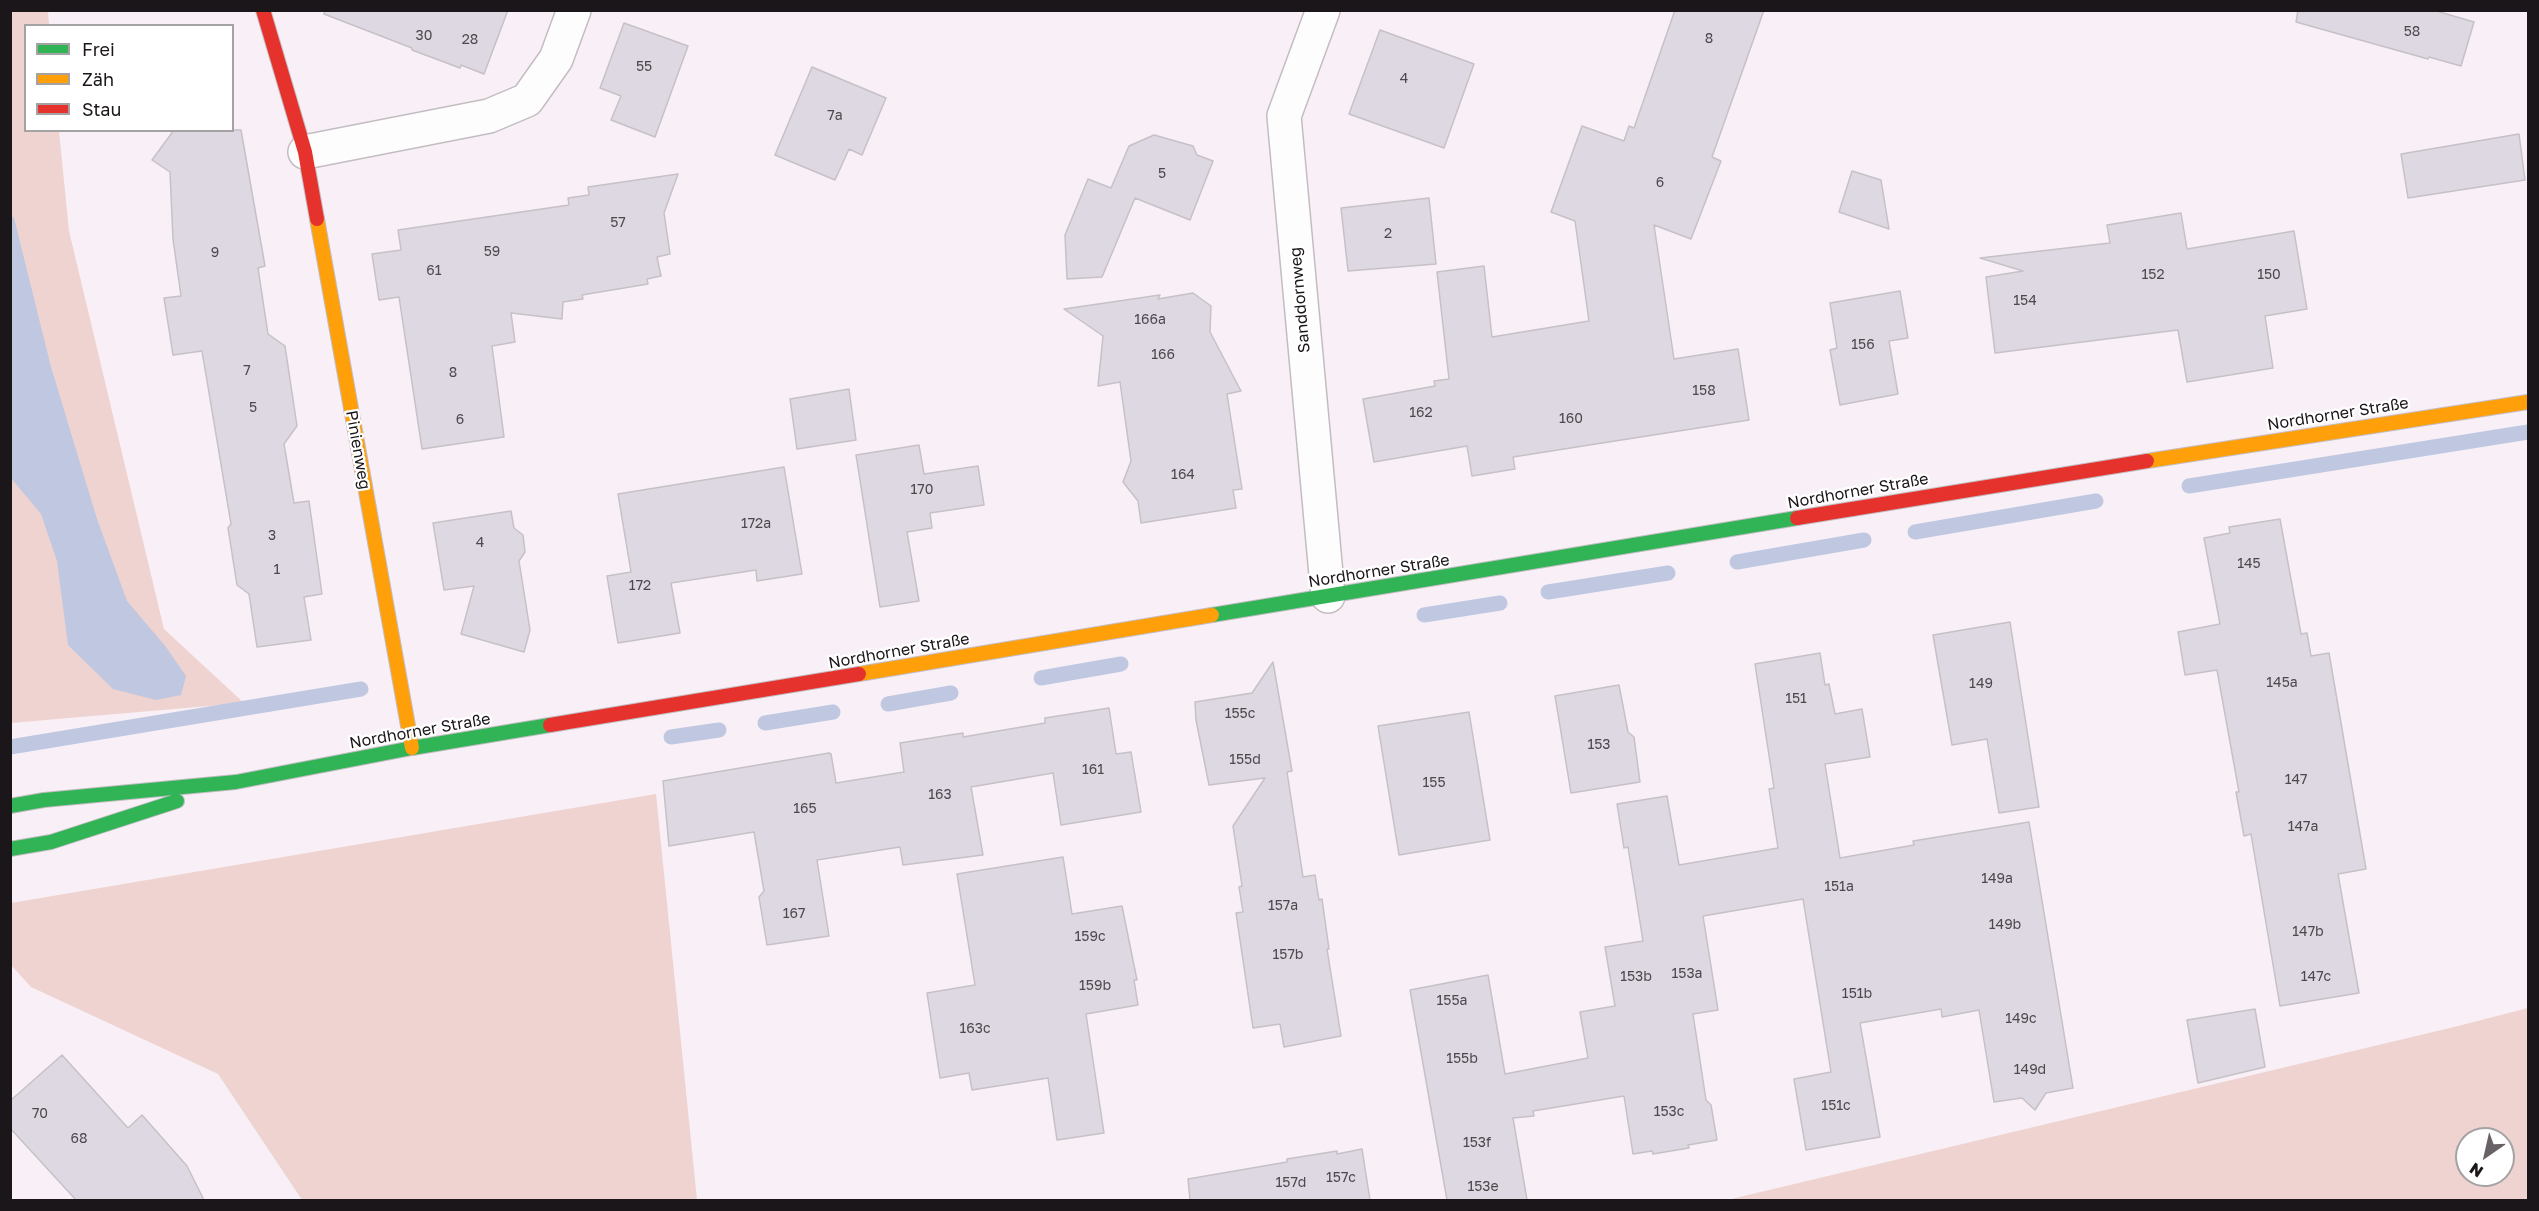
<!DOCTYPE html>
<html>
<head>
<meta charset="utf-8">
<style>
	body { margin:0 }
	#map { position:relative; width:2539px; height:1211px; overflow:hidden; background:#f8f0f6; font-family:"Golos Text",sans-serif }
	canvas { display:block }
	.frame { position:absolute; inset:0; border:12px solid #1b161a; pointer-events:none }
	.legend { position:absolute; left:24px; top:24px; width:210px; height:108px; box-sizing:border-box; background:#fff; border:2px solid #a4a2a3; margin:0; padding:8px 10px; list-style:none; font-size:18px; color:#1b161a }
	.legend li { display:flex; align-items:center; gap:12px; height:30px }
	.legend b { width:30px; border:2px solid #a4a2a3 }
	.north { position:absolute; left:2455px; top:1127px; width:60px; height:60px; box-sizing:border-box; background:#fff; border:2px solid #a4a2a3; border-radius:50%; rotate:214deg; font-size:16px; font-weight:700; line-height:24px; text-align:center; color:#1b161a }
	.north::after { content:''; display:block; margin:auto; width:21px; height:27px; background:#686267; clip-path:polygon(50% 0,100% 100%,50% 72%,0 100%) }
</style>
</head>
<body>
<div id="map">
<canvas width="2539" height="1211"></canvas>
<div class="frame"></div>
<ul class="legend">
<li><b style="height:8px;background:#30b455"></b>Frei</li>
<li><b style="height:8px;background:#ff9f0a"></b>Zäh</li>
<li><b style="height:8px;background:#e5322d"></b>Stau</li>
</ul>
<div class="north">N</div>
</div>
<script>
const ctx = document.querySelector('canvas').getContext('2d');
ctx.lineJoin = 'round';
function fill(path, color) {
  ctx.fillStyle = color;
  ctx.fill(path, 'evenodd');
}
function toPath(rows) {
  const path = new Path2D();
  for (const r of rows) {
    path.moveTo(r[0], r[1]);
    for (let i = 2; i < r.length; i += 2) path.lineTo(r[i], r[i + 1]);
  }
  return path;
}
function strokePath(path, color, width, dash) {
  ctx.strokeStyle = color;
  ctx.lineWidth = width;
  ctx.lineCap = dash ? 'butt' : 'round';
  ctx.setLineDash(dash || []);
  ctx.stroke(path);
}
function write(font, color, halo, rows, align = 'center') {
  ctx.font = font + ' "Golos Text",sans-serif';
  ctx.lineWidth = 4.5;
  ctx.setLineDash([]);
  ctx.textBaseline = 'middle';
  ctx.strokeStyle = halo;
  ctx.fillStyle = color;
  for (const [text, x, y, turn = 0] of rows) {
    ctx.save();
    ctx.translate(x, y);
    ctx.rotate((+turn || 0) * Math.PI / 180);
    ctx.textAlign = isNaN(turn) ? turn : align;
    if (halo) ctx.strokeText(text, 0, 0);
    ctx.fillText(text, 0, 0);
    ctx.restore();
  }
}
fill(toPath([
	[11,11,48,11,49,25,26,26,26,130,59,131,69,231,164,629,244,703,11,723],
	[656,794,697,1200,302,1200,218,1074,31,987,11,965,11,903],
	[2528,1008,2528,1200,1727,1200,2454,1027],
	[2467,1139,2503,1139,2503,1175,2467,1175]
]), '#efd3d0');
fill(toPath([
	[11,215,14,218,51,367,97,519,127,601,166,647,186,676,181,695,156,700,113,689,68,645,57,561,41,514,11,478]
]), '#bfc7e1');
strokePath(toPath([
	[2189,486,2528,432],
	[1915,532,2096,501],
	[1737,562,1864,540],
	[1548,592,1668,573],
	[1424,615,1500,603],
	[1041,678,1121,664],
	[888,704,951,693],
	[765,723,833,712],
	[671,737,719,730],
	[10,747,361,689]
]), '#bfc7e1', 15);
const building = toPath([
	[325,10,508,10,484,74,461,65,460,68,412,50,412,48,324,14,325,10],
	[1675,10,1764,10,1712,157,1721,161,1691,239,1654,225,1674,359,1738,349,1749,420,1513,457,1515,469,1472,476,1467,446,1374,462,1363,399,1435,386,1434,381,1449,379,1437,272,1484,266,1492,337,1589,321,1575,221,1551,212,1582,126,1624,141,1629,126,1634,128,1675,10],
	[2298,10,2433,10,2474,22,2461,66,2429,57,2428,59,2296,22,2298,10],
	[624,23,688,46,655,137,611,120,621,96,600,88,624,23],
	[1380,30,1474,64,1444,148,1349,114,1380,30],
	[812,67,886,98,862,155,849,149,835,180,775,155,812,67],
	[174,130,241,130,265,266,258,268,268,334,285,346,297,426,284,444,294,503,309,501,322,594,304,597,311,640,257,647,249,594,237,585,228,528,231,524,202,351,173,355,164,298,181,296,173,239,170,172,152,160,174,130],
	[2519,134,2525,180,2408,198,2401,154,2519,134],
	[1154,135,1193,146,1197,155,1213,161,1190,220,1135,198,1102,277,1067,279,1065,235,1088,179,1111,188,1129,146,1154,135],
	[1852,171,1881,180,1889,229,1839,212,1852,171],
	[678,174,664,213,670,254,657,257,661,276,647,279,648,284,582,295,583,299,563,302,562,319,511,313,515,342,492,346,504,437,422,449,399,297,379,300,372,254,401,250,398,230,569,205,568,198,589,195,588,187,678,174],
	[1429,198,1436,264,1348,271,1341,208,1429,198],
	[2181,213,2187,249,2294,231,2307,309,2265,316,2273,368,2187,382,2178,330,1995,353,1986,277,2023,271,1980,258,2110,243,2107,225,2181,213],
	[1900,291,1908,338,1889,341,1898,394,1840,405,1830,350,1837,348,1830,303,1900,291],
	[1193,293,1211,306,1210,332,1241,391,1227,394,1242,489,1233,490,1236,508,1141,523,1138,501,1123,482,1131,461,1120,382,1098,386,1103,336,1064,309,1160,295,1158,299,1193,293],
	[849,389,856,440,797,449,790,399,849,389],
	[919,445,924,474,978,466,984,505,930,513,932,528,907,532,919,601,880,607,856,455,919,445],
	[784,467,802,574,757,581,756,570,671,583,680,633,618,643,607,576,631,572,618,494,784,467],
	[511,511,514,528,523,535,525,552,519,561,530,630,524,652,461,634,474,586,444,590,433,523,511,511],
	[2280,519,2301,634,2307,633,2311,656,2329,653,2366,869,2338,874,2359,993,2280,1006,2251,834,2244,836,2236,792,2239,792,2217,670,2185,675,2178,632,2220,624,2204,538,2230,533,2229,527,2280,519],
	[2010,622,2039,807,1999,813,1987,739,1952,745,1933,635,2010,622],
	[1820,653,1825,685,1829,684,1835,714,1862,709,1870,757,1825,764,1840,858,1914,845,1913,841,2029,822,2073,1088,2046,1093,2035,1110,2022,1098,1994,1102,1979,1010,1942,1017,1941,1009,1860,1023,1880,1137,1806,1150,1794,1079,1831,1072,1803,899,1703,916,1718,1010,1693,1014,1706,1100,1711,1105,1717,1140,1688,1145,1689,1148,1653,1154,1652,1151,1633,1154,1624,1096,1533,1111,1534,1116,1513,1118,1527,1200,1447,1200,1410,990,1488,975,1505,1074,1588,1058,1580,1012,1615,1006,1605,947,1643,941,1628,847,1624,848,1617,804,1667,796,1679,865,1778,848,1769,789,1774,788,1755,664,1820,653],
	[1273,662,1292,771,1287,772,1303,877,1315,875,1319,900,1322,899,1329,949,1327,949,1341,1036,1284,1047,1280,1024,1253,1028,1236,913,1243,912,1239,887,1242,886,1233,826,1265,778,1209,785,1196,720,1195,702,1252,693,1273,662],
	[1619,685,1628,732,1634,737,1640,782,1571,793,1555,696,1619,685],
	[1109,708,1116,754,1131,752,1141,812,1061,825,1053,773,971,787,983,855,903,865,900,847,817,860,829,936,767,945,759,897,764,891,754,832,669,846,663,781,829,753,831,754,836,783,904,772,900,743,963,733,963,737,1045,723,1045,718,1109,708],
	[1469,712,1490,840,1399,855,1378,726,1469,712],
	[1063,857,1072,914,1122,906,1137,980,1134,980,1138,1005,1086,1014,1104,1133,1057,1140,1048,1078,972,1090,969,1073,940,1078,927,993,975,985,957,874,1063,857],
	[2255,1009,2265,1067,2198,1083,2187,1020,2255,1009],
	[62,1055,128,1128,142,1115,187,1166,204,1200,76,1200,10,1128,10,1101,62,1055],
	[1362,1149,1370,1200,1190,1200,1188,1179,1287,1162,1287,1159,1337,1151,1337,1154,1362,1149]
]);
fill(building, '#ded8e2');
strokePath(building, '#c6c1c7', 1.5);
const street = toPath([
	[1323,10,1284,116,1328,596],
	[305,152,489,116,527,100,556,59,574,10]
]);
const fast = toPath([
	[1212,615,1797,518],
	[10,806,44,800,236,782,412,748,550,725],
	[10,849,51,842,177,801]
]);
const slow = toPath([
	[317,219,412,748],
	[2147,461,2528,402],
	[859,674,1212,615]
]);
const jam = toPath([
	[263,10,305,152,317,219],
	[1797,518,2147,461],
	[550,725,859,674]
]);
strokePath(street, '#c3bdc2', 36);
strokePath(fast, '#c3bdc2', 16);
strokePath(slow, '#c3bdc2', 16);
strokePath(jam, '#c3bdc2', 16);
strokePath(street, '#fefdfe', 33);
strokePath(fast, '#30b455', 14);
strokePath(slow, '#ff9f0a', 14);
strokePath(jam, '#e5322d', 14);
write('14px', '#4e484e', null, [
	["58",2412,32],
	["30",424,36],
	["8",1709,39],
	["28",470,40],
	["55",644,67],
	["4",1404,79],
	["7a",835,116],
	["5",1162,174],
	["6",1660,183],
	["57",618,223],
	["2",1388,234],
	["59",492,252],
	["9",215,253],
	["61",434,271],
	["152",2153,275],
	["150",2269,275],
	["154",2025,301],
	["166a",1150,320],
	["156",1863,345],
	["166",1163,355],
	["7",247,371],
	["8",453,373],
	["158",1704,391],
	["5",253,408],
	["162",1421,413],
	["160",1571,419],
	["6",460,420],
	["164",1183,475],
	["170",922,490],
	["172a",756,524],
	["3",272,536],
	["4",480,543],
	["145",2249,564],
	["1",277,570],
	["172",640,586],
	["145a",2282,683],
	["149",1981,684],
	["151",1796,699],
	["155c",1240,714],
	["153",1599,745],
	["155d",1245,760],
	["161",1093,770],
	["147",2296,780],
	["155",1434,783],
	["163",940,795],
	["165",805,809],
	["147a",2303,827],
	["149a",1997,879],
	["151a",1839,887],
	["157a",1283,906],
	["167",794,914],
	["149b",2005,925],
	["147b",2308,932],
	["159c",1090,937],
	["157b",1288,955],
	["153a",1687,974],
	["153b",1636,977],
	["147c",2316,977],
	["159b",1095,986],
	["151b",1857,994],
	["155a",1452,1001],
	["149c",2021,1019],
	["163c",975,1029],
	["155b",1462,1059],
	["149d",2030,1070],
	["151c",1836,1106],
	["153c",1669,1112],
	["70",40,1114],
	["68",79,1139],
	["153f",1477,1143],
	["157c",1341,1178],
	["157d",1291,1183],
	["153e",1483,1187]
]);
write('16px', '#1b161a', '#fff', [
	["Sanddornweg",1300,300,-95],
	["Nordhorner Straße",2338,414,-9],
	["Pinienweg",358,450,80],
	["Nordhorner Straße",1858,491,-10],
	["Nordhorner Straße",1379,571,-9],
	["Nordhorner Straße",899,651,-10],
	["Nordhorner Straße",420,731,-10]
]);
</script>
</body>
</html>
